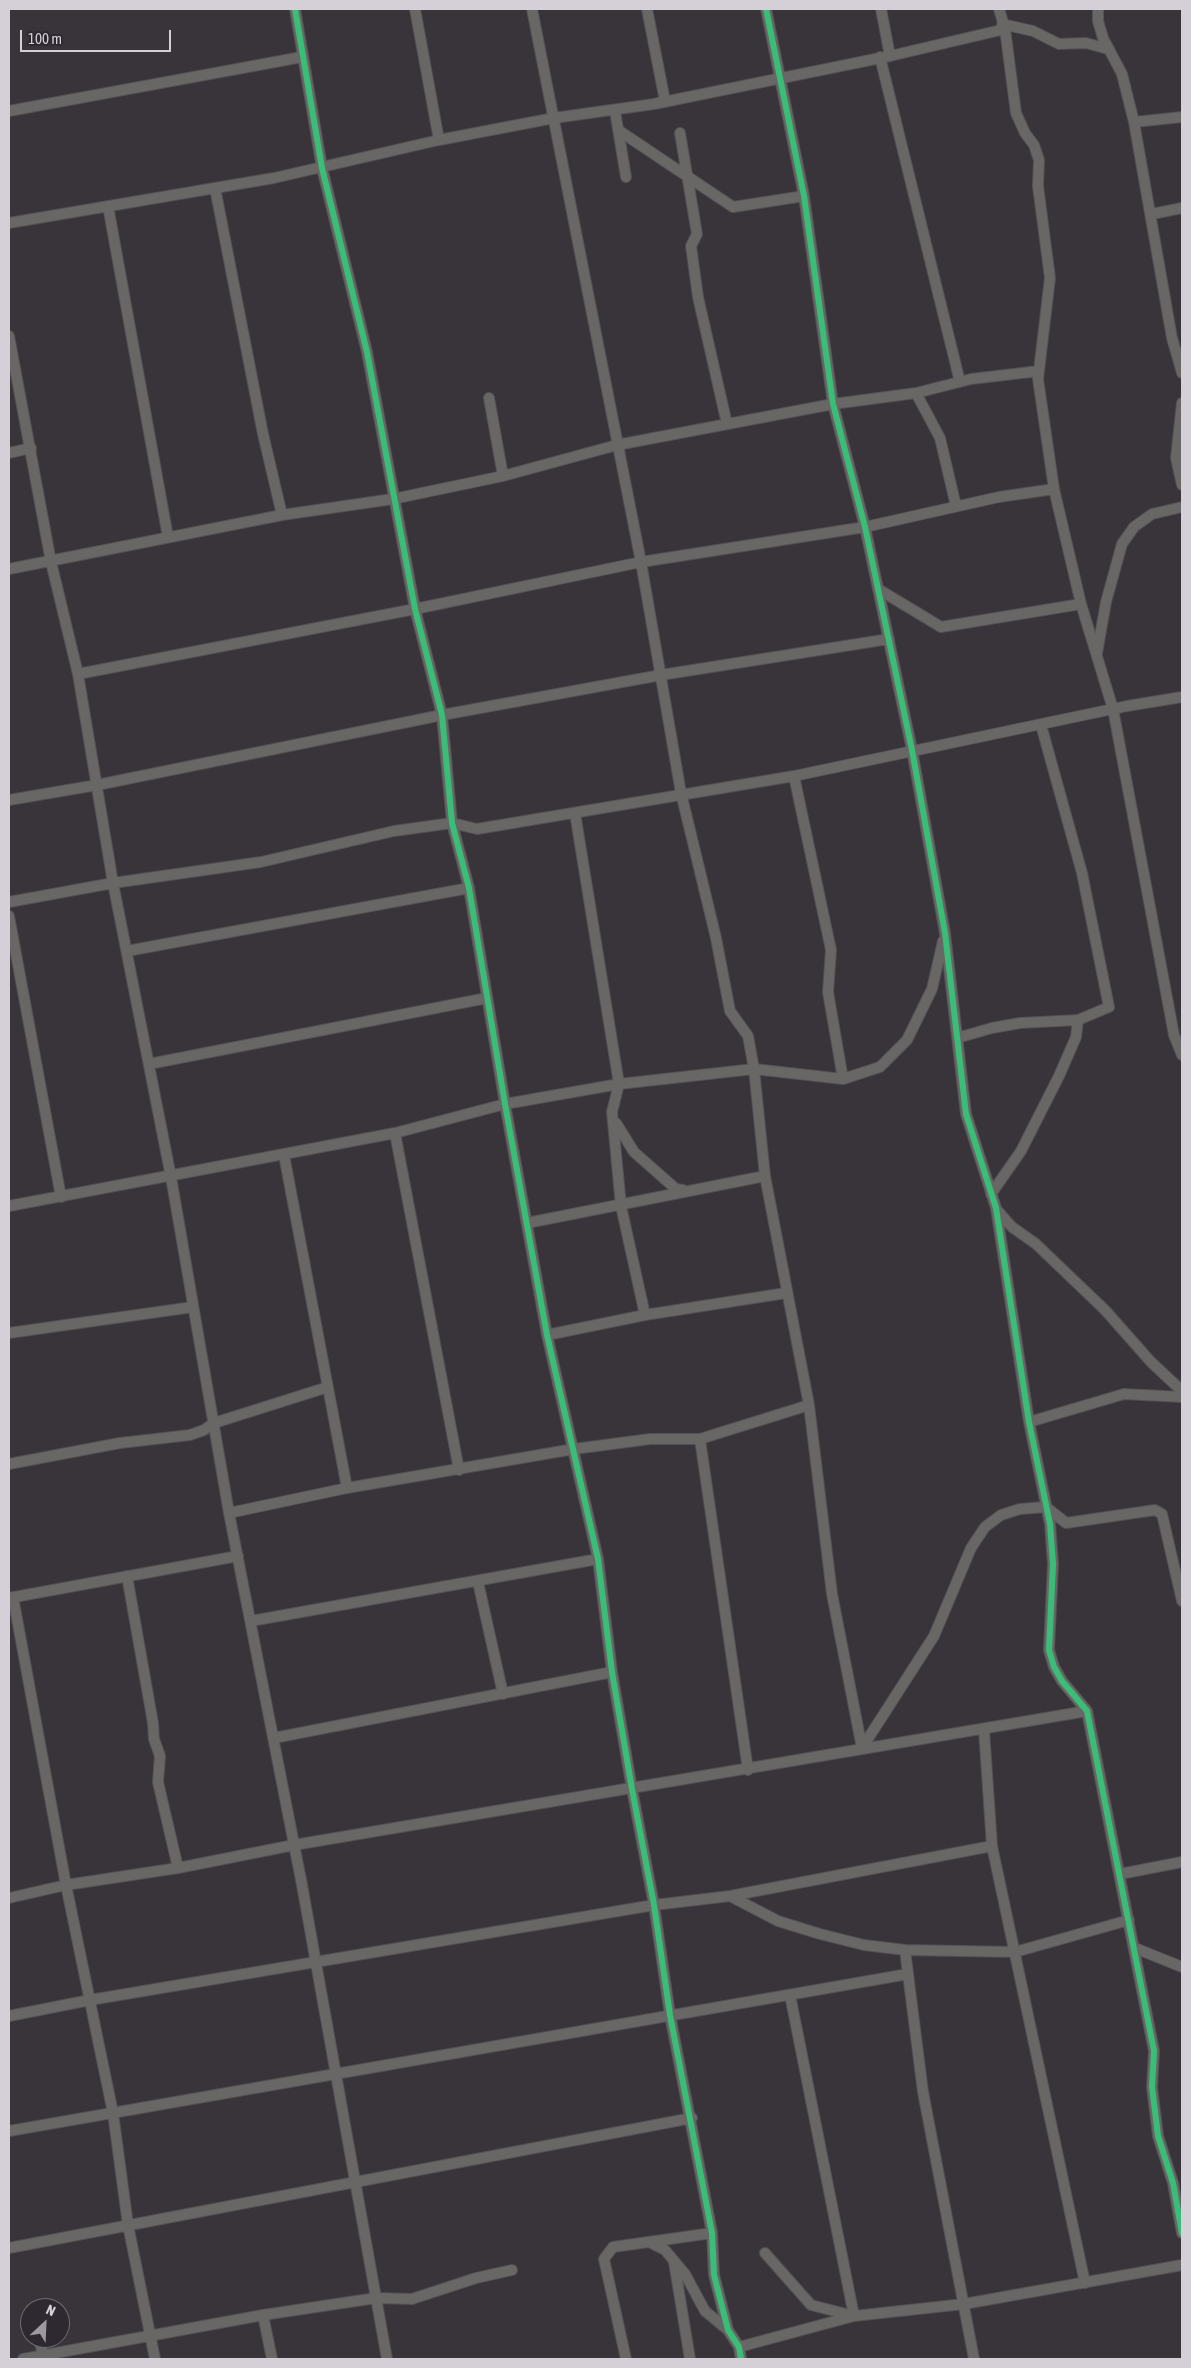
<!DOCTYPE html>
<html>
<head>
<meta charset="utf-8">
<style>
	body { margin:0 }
	#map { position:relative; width:1191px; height:2368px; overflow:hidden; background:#383439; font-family:"Asap Condensed",sans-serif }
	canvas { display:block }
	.frame { position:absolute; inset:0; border:10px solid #d5d0d7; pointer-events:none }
	.north { position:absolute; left:20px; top:2298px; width:50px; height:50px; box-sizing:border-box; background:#2e2831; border:1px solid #716b73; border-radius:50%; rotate:25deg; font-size:14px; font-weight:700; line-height:20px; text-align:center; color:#d5d0d7 }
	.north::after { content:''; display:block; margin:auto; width:18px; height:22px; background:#9e99a0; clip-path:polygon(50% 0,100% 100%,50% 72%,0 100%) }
	.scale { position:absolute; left:20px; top:30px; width:151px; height:22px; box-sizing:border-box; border:2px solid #d5d0d7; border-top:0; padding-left:6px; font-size:15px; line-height:18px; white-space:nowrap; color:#d5d0d7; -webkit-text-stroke:4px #2e2831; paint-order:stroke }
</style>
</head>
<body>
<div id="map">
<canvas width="1191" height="2368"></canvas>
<div class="frame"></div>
<div class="north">N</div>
<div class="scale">100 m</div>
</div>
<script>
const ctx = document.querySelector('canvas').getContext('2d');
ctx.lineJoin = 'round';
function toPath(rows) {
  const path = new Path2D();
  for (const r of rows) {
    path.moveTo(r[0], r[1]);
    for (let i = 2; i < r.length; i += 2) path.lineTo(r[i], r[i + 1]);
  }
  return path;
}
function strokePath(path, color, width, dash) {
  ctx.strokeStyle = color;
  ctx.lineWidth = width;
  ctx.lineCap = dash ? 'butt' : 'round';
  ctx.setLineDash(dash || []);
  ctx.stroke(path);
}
const street = toPath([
	[295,9,322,168,367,352,415,609,442,715,452,823,469,888,505,1104,547,1335,598,1559,612,1672,632,1789,654,1905,670,2015,712,2233,714,2275,728,2330,739,2347,741,2359],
	[415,9,439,140],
	[532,9,641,562,681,793,716,938,730,1011,748,1036,754,1069,765,1176,809,1405,832,1594,862,1748],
	[647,9,665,101],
	[766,9,804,196,833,404,865,527,912,750,945,933,966,1114,996,1208,1029,1422,1050,1524,1053,1564,1049,1650,1054,1667,1062,1681,1087,1711,1154,2051,1152,2087,1158,2136,1173,2183,1182,2233],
	[881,9,890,56],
	[999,9,1005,29,1016,113,1025,133,1034,145,1039,160,1038,186,1050,278,1038,379,1054,489,1081,604,1113,709,1174,1035,1182,1055],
	[1098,9,1098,21,1103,38,1122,74,1134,122,1172,338,1182,373],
	[1002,24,1033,31,1059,44,1086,43,1108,49],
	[880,57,960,382],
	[9,111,302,57],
	[615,111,626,177],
	[1134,122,1182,117],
	[618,130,733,207,804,196],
	[680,133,697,234,691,246,698,297,727,424],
	[215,188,263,434,282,515],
	[108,206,168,537],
	[1152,214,1182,208],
	[9,223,274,178,439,140,554,118,654,104,890,56,1005,29],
	[9,336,51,562,78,674,113,883,171,1177,229,1513,302,1885,387,2359],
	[916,393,940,438,956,506],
	[489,398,503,476],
	[1182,403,1176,458,1182,485],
	[9,453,31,448],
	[9,569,282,515,393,499,503,476,617,445,833,404,916,393,971,379,1039,371],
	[878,589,941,627,1081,604],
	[1097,653,1106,602,1122,544,1134,527,1152,514,1182,507],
	[78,674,415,609,641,562,865,527,999,497,1054,489],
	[794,776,831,950,828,992,843,1079],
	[9,800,97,785,442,715,661,675,889,639],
	[575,813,619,1084,612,1112,621,1206,645,1315],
	[9,902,113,883,261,862,394,831,452,823,477,829,794,776,1127,706,1182,697],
	[9,916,61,1197],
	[127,951,469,888],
	[957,1038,992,1028,1020,1023,1078,1020],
	[149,1064,487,998],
	[616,1123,634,1152,676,1189,683,1190],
	[395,1133,459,1470],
	[284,1155,347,1488],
	[991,1194,1021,1151,1059,1076,1076,1037,1078,1020,1109,1007,1082,873,1041,725],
	[9,1206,395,1133,505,1104,619,1084,754,1069,843,1079,880,1067,907,1040,932,989,943,941],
	[996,1209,1012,1227,1036,1244,1105,1310,1151,1362,1182,1391],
	[527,1223,765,1176],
	[9,1333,193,1307],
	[547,1335,645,1315,786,1293],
	[1029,1422,1124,1394,1182,1397],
	[700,1439,748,1770],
	[9,1464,120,1443,190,1435,204,1430,214,1423,328,1387],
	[229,1513,347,1488,574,1449,650,1439,700,1439,809,1405],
	[127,1576,153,1723,154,1739,160,1756,158,1782,178,1868],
	[478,1582,503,1694],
	[13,1597,66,1885,113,2113,128,2225,155,2359],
	[9,1598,238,1556],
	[251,1621,598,1559],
	[984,1730,992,1846,1085,2283],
	[274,1738,612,1672],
	[862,1748,934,1636,971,1548,985,1527,1001,1515,1020,1509,1046,1507,1066,1523,1155,1510,1162,1514,1182,1601],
	[1120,1874,1182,1862],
	[730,1896,778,1921,820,1934,864,1945,905,1950,1015,1952,1129,1920],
	[9,1898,66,1885,178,1868,294,1845,1087,1711],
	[1135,1948,1182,1967],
	[905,1950,923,2092,974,2359],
	[9,2016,90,2000,654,1905,730,1896,992,1846],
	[9,2131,908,1974],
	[651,2243,665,2250,685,2274,705,2311,728,2330],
	[9,2248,692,2118],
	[765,2253,811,2305,854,2316,790,1995],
	[674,2262,690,2359],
	[263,2315,272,2359],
	[39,2338,44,2359],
	[739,2347,854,2316,964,2304,1182,2265],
	[23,2359,263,2315,376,2298,412,2299,476,2278,512,2270],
	[626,2359,604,2259,613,2247,712,2233]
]);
strokePath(street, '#535155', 12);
strokePath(street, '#686766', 10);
strokePath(toPath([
	[295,9,322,168,367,352,415,609,442,715,452,823,469,888,505,1104,547,1335,598,1559,612,1672,632,1789,654,1905,670,2015,712,2233,714,2275,728,2330,739,2347,741,2359],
	[766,9,804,196,833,404,865,527,912,750,945,933,966,1114,996,1208,1029,1422,1050,1524,1053,1564,1049,1650,1054,1667,1062,1681,1087,1711,1154,2051,1152,2087,1158,2136,1173,2183,1182,2233]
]), '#3abd76', 6);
</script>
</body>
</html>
